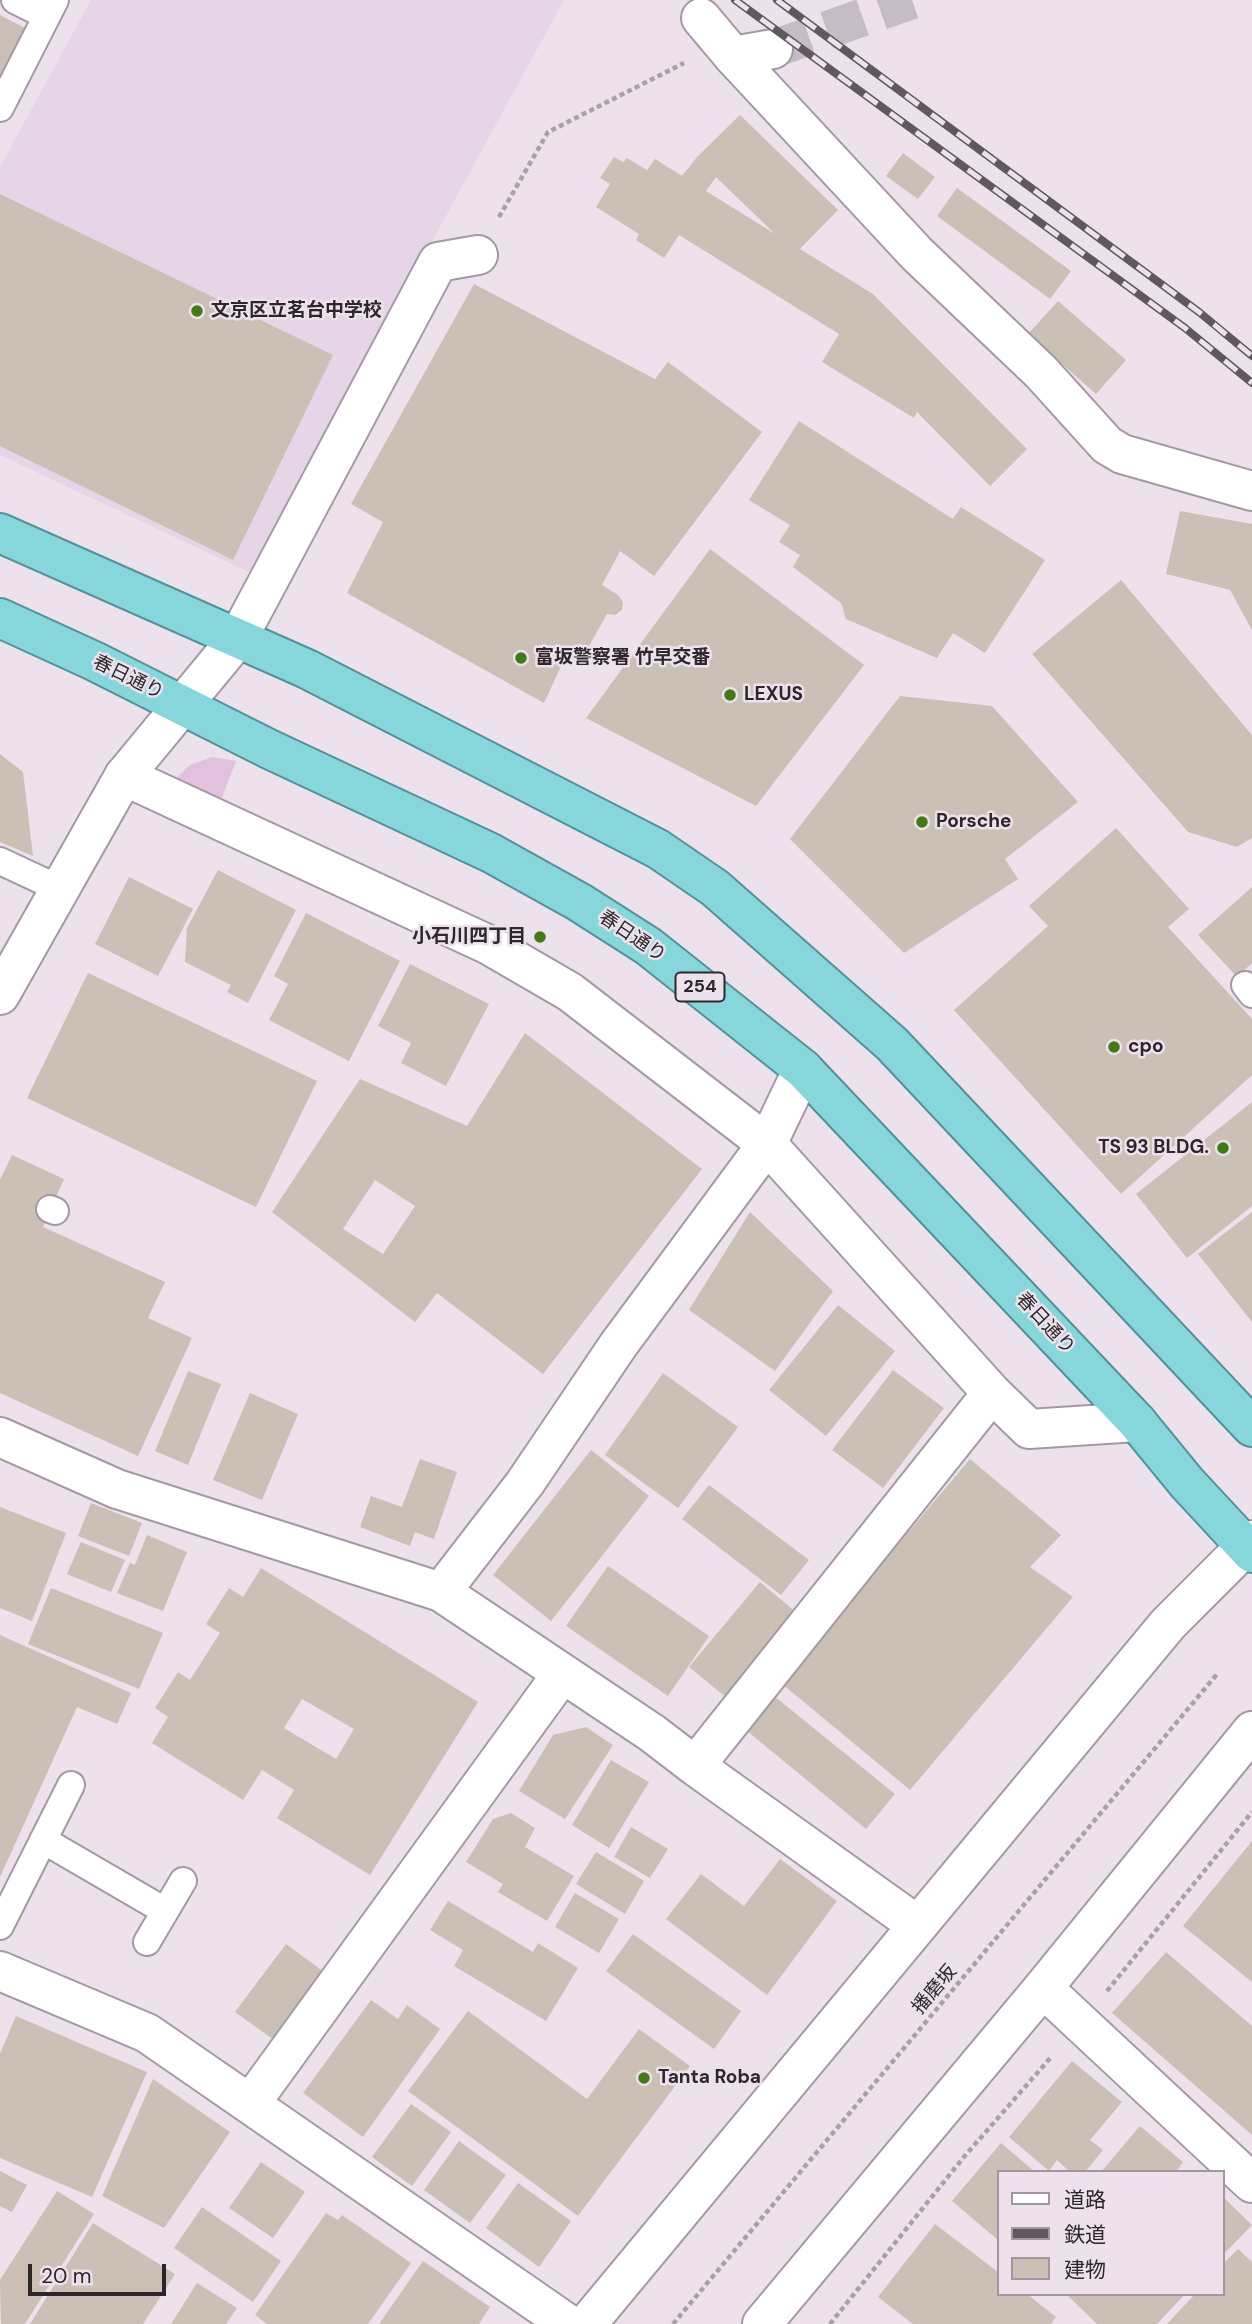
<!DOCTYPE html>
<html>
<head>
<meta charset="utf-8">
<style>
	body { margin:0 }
	#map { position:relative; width:1252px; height:2324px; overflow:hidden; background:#ede1ec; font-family:"DM Sans","Noto Sans JP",sans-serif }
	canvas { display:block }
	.legend { position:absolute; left:997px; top:2170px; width:228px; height:126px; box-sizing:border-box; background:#ede1ec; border:2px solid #a0979f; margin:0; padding:9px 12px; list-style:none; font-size:21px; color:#2c272b }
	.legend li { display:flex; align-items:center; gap:14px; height:35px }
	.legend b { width:35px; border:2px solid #a0979f }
	.scale { position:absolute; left:28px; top:2264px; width:138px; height:32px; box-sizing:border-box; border:4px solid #2c272b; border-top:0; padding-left:9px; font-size:21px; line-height:24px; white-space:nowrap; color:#2c272b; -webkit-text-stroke:5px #ede1ec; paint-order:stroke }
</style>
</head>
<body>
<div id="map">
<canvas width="1252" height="2324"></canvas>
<ul class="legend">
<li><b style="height:9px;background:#fff"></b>道路</li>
<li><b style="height:9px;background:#5f585e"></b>鉄道</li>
<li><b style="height:19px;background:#cac0b5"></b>建物</li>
</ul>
<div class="scale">20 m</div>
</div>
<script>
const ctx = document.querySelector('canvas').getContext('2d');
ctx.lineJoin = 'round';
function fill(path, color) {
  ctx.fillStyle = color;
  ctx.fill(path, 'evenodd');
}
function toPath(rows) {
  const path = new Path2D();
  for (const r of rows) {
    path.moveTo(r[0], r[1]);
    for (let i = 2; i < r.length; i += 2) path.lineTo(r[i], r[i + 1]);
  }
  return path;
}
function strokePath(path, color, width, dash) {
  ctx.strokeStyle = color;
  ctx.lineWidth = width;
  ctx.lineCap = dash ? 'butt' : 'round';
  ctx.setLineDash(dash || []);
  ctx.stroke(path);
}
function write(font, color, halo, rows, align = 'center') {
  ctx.font = font + ' "DM Sans","Noto Sans JP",sans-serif';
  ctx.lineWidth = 5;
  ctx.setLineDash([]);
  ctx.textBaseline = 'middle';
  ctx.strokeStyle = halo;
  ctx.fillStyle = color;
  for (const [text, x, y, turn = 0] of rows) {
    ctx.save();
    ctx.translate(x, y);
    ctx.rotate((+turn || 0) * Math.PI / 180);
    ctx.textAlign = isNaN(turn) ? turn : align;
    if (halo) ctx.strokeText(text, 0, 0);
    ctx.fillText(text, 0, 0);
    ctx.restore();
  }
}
fill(toPath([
	[91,0,564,0,251,573,0,455,0,167]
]), '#e6d5e7');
fill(toPath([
	[212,757,236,761,221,800,175,779,190,765]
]), '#e1c1de');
fill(toPath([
	[0,15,27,29,0,82],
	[740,115,838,210,800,249,873,294,1027,449,990,486,917,412,914,418,822,362,839,334,679,235,664,258,636,240,639,234,596,207,610,184,600,178,614,157,623,162,627,158,647,170,655,159,682,176,697,157],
	[716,177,775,234,706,191],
	[903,153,935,177,918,199,886,176],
	[957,188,1071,271,1050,299,937,216],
	[0,194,333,355,233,560,0,446],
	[474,284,655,379,668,362,762,432,654,576,620,551,602,585,618,595,623,602,622,610,615,615,607,614,584,655,570,647,544,703,347,593,383,522,351,504],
	[1058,301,1126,360,1096,394,1028,334],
	[799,421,953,519,961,507,1045,560,985,653,953,633,937,658,846,619,841,603,793,567,800,555,779,542,790,525,749,500],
	[1180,511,1252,524,1252,630,1230,590,1166,574],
	[710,549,864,665,756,806,586,718],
	[1121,580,1252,735,1252,838,1237,847,1188,832,1032,654],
	[900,696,992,706,1078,802,1005,859,1018,879,904,953,790,839],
	[0,754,23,772,33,856,0,842],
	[1116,828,1189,909,1168,927,1252,1019,1252,1075,1121,1194,954,1010,1048,926,1029,906],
	[218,870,296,910,248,1003,227,992,231,985,185,962,187,928],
	[129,877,193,909,158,976,95,944],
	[1252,887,1252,963,1237,977,1198,935],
	[306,913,400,961,349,1061,269,1020,288,984,274,976],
	[410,964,489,1004,446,1086,401,1063,411,1043,378,1026],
	[88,973,317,1081,256,1207,27,1098],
	[525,1033,702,1169,543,1374,437,1293,415,1322,272,1212,360,1079,467,1126],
	[375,1180,415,1206,383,1254,343,1229],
	[1252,1102,1252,1206,1187,1258,1136,1194],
	[12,1155,64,1179,43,1227,165,1282,148,1318,192,1338,138,1456,0,1393,0,1180],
	[750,1212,833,1291,775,1371,689,1310],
	[1252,1212,1252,1322,1198,1254],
	[838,1305,895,1351,826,1436,769,1390],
	[893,1370,944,1408,883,1488,832,1450],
	[188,1371,221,1384,188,1465,155,1451],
	[663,1373,738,1427,678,1508,605,1455],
	[250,1393,298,1414,262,1500,213,1480],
	[591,1450,649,1496,551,1621,493,1575],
	[420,1459,457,1472,434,1539,415,1532,410,1546,360,1527,371,1496,402,1507],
	[970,1459,1061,1535,1030,1567,1073,1597,910,1790,781,1683],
	[709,1485,809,1560,781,1595,682,1519],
	[91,1503,142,1523,129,1556,78,1536],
	[0,1507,66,1533,32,1621,0,1608],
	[147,1535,187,1552,163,1611,117,1593,130,1563,135,1565],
	[81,1542,125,1560,111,1592,67,1574],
	[608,1566,709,1636,668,1696,566,1626],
	[261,1568,478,1702,370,1875,277,1818,294,1790,262,1770,243,1800,152,1743,168,1717,155,1708,178,1672,190,1680,220,1633,206,1624,229,1588,243,1597],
	[302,1699,354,1729,336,1759,284,1728],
	[760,1582,797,1613,727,1698,689,1667],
	[51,1588,163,1633,139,1689,28,1644],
	[0,1635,131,1693,117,1724,77,1707,0,1877],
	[774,1696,895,1794,866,1829,746,1730],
	[586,1727,613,1745,565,1819,519,1791,553,1735],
	[611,1760,649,1782,609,1848,572,1825],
	[511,1813,535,1828,525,1847,574,1876,547,1921,498,1892,503,1884,466,1862,493,1819],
	[631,1827,668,1849,650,1878,614,1857],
	[1252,1841,1252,1982,1183,1926],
	[596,1852,644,1881,625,1914,576,1884],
	[780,1859,837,1901,767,1995,666,1919,701,1874,744,1906],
	[575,1893,619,1919,599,1953,555,1927],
	[448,1901,533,1952,538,1943,578,1968,546,2021,454,1966,463,1950,430,1930],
	[633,1934,741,2011,714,2049,606,1971],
	[286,1944,324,1972,274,2040,235,2012],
	[1166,1952,1252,2026,1252,2135,1112,2013],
	[371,2000,398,2019,407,2005,440,2029,363,2137,303,2093],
	[468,2011,587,2099,639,2029,690,2066,578,2216,408,2091],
	[16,2016,147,2072,92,2197,0,2158,0,2054],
	[1072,2061,1122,2102,1090,2140,1103,2150,1085,2172,1070,2172,1057,2160,1049,2171,1009,2137],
	[153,2079,230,2132,164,2228,102,2196],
	[411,2104,451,2132,412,2186,372,2157],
	[1140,2126,1183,2162,1176,2172,1101,2172],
	[459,2141,506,2175,470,2223,424,2190],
	[1001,2143,1035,2172,998,2172,998,2240,952,2201],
	[261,2162,305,2192,273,2238,229,2208],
	[0,2171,27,2185,12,2212,0,2206],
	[518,2183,571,2221,539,2267,486,2228],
	[57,2191,94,2214,25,2324,1,2324,0,2280],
	[1222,2196,1252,2225,1222,2256],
	[202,2207,281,2261,253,2302,174,2248],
	[326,2213,338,2220,342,2215,411,2263,368,2324,267,2324,255,2315],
	[93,2223,175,2274,143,2324,30,2324],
	[935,2224,998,2272,998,2294,1027,2294,1056,2317,1051,2324,913,2324,878,2297],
	[1238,2249,1252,2262,1252,2324,1167,2324,1195,2294,1222,2294,1222,2265],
	[423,2261,490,2307,479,2324,379,2324],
	[197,2283,237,2308,226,2324,171,2324],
	[1066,2294,1185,2294,1157,2324,1097,2324]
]), '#cac0b5');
strokePath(toPath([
	[773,49,912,0]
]), '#c6bcc5', 38, [38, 19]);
const service = toPath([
	[15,0,47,16],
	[0,108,55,0],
	[0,861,60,889],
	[1245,985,1252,994],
	[50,1209,55,1211],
	[43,1840,165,1911],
	[0,1926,71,1785],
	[147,1942,183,1881]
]);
const minor = toPath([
	[701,18,733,56,773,49],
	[238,638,438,262,478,255],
	[124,776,489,945,570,992,767,1144,992,1393,1029,1429,1137,1422],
	[0,1437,117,1489,441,1592,652,1733,695,1766,917,1925],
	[441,1592,525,1483,619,1344,767,1144,803,1069],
	[695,1766,992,1393],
	[0,1971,147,2033,568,2324],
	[1043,1988,1252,2183],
	[250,2104,562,1674]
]);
const tertiary = toPath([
	[733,56,917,254,1041,372,1107,445,1122,454,1252,491],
	[0,995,124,776,238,638],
	[587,2324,1168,1624,1252,1540],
	[762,2324,1043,1988,1252,1731]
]);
const trunk = toPath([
	[0,533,307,669,658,849,715,888,892,1044,1252,1427],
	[0,618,94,661,269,749,491,853,579,902,648,946,803,1069,1137,1422,1187,1483,1252,1553]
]);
strokePath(service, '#a499a3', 30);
strokePath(minor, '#a499a3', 42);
strokePath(tertiary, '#a499a3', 42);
strokePath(trunk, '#529299', 42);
strokePath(toPath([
	[499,217,548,132,684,63],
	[1107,1991,1252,1812],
	[673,2324,1218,1673],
	[830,2324,963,2158,1052,2056]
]), '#a9a0a8', 4.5, [5, 3.5]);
strokePath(service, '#fff', 26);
strokePath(minor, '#fff', 38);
strokePath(tertiary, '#fff', 38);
strokePath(trunk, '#86d6dc', 38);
const rail = toPath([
	[735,0,1185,328,1252,383],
	[777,0,1199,312,1252,356]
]);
strokePath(rail, '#5f585e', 8);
strokePath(rail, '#ede1ec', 5, [16]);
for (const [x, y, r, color] of [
	[197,311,7,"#407b15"],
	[521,658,7,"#407b15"],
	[730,695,7,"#407b15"],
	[922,822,7,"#407b15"],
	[540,937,7,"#407b15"],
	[1114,1047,7,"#407b15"],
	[1223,1148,7,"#407b15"],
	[644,2078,7,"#407b15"]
]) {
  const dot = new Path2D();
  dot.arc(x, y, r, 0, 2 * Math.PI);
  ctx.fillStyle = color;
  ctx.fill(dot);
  strokePath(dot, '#ede1ec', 2.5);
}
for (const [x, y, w] of [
	[700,987,49]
]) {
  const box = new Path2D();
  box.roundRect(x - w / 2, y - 14.5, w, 29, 5);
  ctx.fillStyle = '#ede1ec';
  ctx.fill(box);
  strokePath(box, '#2c272b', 2);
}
write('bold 18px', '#2c272b', null, [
	["254",700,987]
]);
write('bold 19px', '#2c272b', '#ede1ec', [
	["文京区立茗台中学校",211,311],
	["富坂警察署 竹早交番",535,658],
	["LEXUS",744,695],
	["Porsche",936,822],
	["小石川四丁目",526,937,"right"],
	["cpo",1128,1047],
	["TS 93 BLDG.",1209,1148,"right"],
	["Tanta Roba",658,2078]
], 'left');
write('19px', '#2c272b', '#ede1ec', [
	["春日通り",128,678,26],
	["春日通り",632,937,34],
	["春日通り",1045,1324,47],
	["播磨坂",935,1990,-50]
]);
</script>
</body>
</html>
